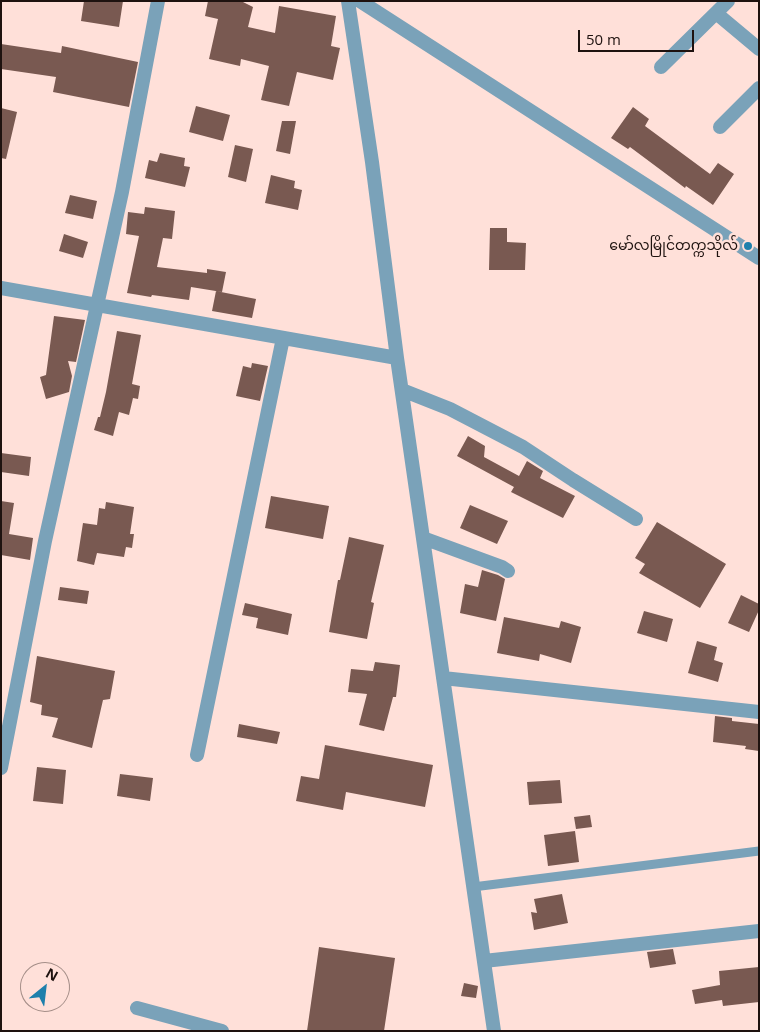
<!DOCTYPE html>
<html>
<head>
<meta charset="utf-8">
<style>
	body { margin:0 }
	#map { position:relative; width:760px; height:1032px; overflow:hidden; background:#ffe0d9; font-family:"Open Sans",sans-serif }
	canvas { display:block }
	.frame { position:absolute; inset:0; border:2px solid #1e120f; pointer-events:none }
	.north { position:absolute; left:20px; top:962px; width:50px; height:50px; box-sizing:border-box; background:#ffe0d9; border:1px solid #a58e88; border-radius:50%; rotate:29deg; font-size:14px; font-weight:700; line-height:20px; text-align:center; color:#1e120f }
	.north::after { content:''; display:block; margin:auto; width:18px; height:22px; background:#1e80ac; clip-path:polygon(50% 0,100% 100%,50% 72%,0 100%) }
	.scale { position:absolute; left:578px; top:30px; width:116px; height:22px; box-sizing:border-box; border:2px solid #1e120f; border-top:0; padding-left:6px; font-size:15px; line-height:18px; white-space:nowrap; color:#1e120f; -webkit-text-stroke:4px #ffe0d9; paint-order:stroke }
</style>
</head>
<body>
<div id="map">
<canvas width="760" height="1032"></canvas>
<div class="frame"></div>
<div class="north">N</div>
<div class="scale">50 m</div>
</div>
<script>
const ctx = document.querySelector('canvas').getContext('2d');
ctx.lineJoin = 'round';
function fill(path, color) {
  ctx.fillStyle = color;
  ctx.fill(path, 'evenodd');
}
function toPath(rows) {
  const path = new Path2D();
  for (const r of rows) {
    path.moveTo(r[0], r[1]);
    for (let i = 2; i < r.length; i += 2) path.lineTo(r[i], r[i + 1]);
  }
  return path;
}
function strokePath(path, color, width, dash) {
  ctx.strokeStyle = color;
  ctx.lineWidth = width;
  ctx.lineCap = dash ? 'butt' : 'round';
  ctx.setLineDash(dash || []);
  ctx.stroke(path);
}
function write(font, color, halo, rows, align = 'center') {
  ctx.font = font + ' "Open Sans","Noto Sans Myanmar",sans-serif';
  ctx.lineWidth = 5;
  ctx.setLineDash([]);
  ctx.textBaseline = 'middle';
  ctx.strokeStyle = halo;
  ctx.fillStyle = color;
  for (const [text, x, y, turn = 0] of rows) {
    ctx.save();
    ctx.translate(x, y);
    ctx.rotate((+turn || 0) * Math.PI / 180);
    ctx.textAlign = isNaN(turn) ? turn : align;
    if (halo) ctx.strokeText(text, 0, 0);
    ctx.fillText(text, 0, 0);
    ctx.restore();
  }
}
fill(toPath([
	[84,1,123,1,119,27,81,21],
	[208,1,241,1,253,7,248,27,275,33,279,6,336,16,331,46,340,48,333,80,297,72,289,106,261,100,269,66,241,59,240,66,209,59,218,19,205,16],
	[1,44,61,53,62,46,138,62,129,107,53,92,56,77,1,69],
	[196,106,230,115,223,141,189,132],
	[633,107,649,119,645,126,710,174,718,163,734,174,713,205,686,186,685,188,630,147,628,149,611,138],
	[1,108,17,112,6,159,1,158],
	[282,121,296,121,290,154,276,151],
	[235,145,253,149,246,182,228,177],
	[160,153,185,158,184,166,190,167,185,187,145,178,149,160,157,162],
	[271,175,295,181,294,188,302,190,298,210,265,203],
	[70,195,97,201,93,219,65,213],
	[145,207,175,211,172,239,163,238,157,267,207,273,207,269,226,272,222,292,191,287,189,300,152,295,151,297,127,293,139,236,126,234,128,212,144,214],
	[490,228,507,228,507,242,526,243,525,270,489,270],
	[64,234,88,242,83,258,59,251],
	[216,291,256,299,252,318,212,311],
	[54,316,85,320,76,362,68,361,72,376,69,392,46,399,40,377,46,375],
	[117,331,141,335,132,384,140,386,138,399,133,398,129,415,119,412,113,436,94,430,98,417,100,417,106,392],
	[252,363,268,366,260,401,236,396,243,366,251,368],
	[468,436,485,446,484,457,519,476,527,461,543,471,540,478,575,496,563,518,511,492,514,487,457,456],
	[1,453,31,457,29,476,1,472],
	[271,496,329,506,323,539,265,528],
	[1,501,14,503,9,534,33,538,30,560,1,555],
	[106,502,134,507,130,534,134,534,132,548,126,547,124,557,97,553,94,565,77,561,83,523,97,525,99,508,105,509],
	[470,505,508,521,497,544,460,528],
	[657,522,726,564,700,608,639,573,645,564,635,558],
	[349,537,384,545,371,602,374,603,367,639,329,632,338,580,340,580],
	[482,570,498,575,505,579,496,621,460,613,465,584,478,587],
	[60,587,89,591,87,604,58,600],
	[741,595,759,604,759,610,749,632,728,623],
	[245,603,292,614,288,635,256,628,258,618,242,615],
	[644,611,673,619,667,642,637,633],
	[504,617,559,628,561,621,581,627,571,663,540,654,539,661,497,653],
	[697,641,717,647,714,660,723,663,718,682,688,673],
	[37,656,115,671,110,699,103,700,92,748,52,737,58,718,41,715,42,705,30,702],
	[375,662,400,665,396,697,393,697,384,731,359,725,367,694,348,692,351,669,373,671],
	[715,716,732,718,732,721,759,724,759,751,745,749,746,746,713,742],
	[239,724,280,732,277,744,237,737],
	[325,745,433,765,425,807,346,792,343,810,296,801,301,776,319,779],
	[37,767,66,770,63,804,33,801],
	[120,774,153,778,150,801,117,796],
	[560,780,562,803,529,805,527,782],
	[590,815,592,827,576,829,574,817],
	[575,831,579,862,548,866,544,835],
	[562,894,568,923,534,930,531,912,537,913,534,899],
	[319,947,395,958,384,1031,307,1031],
	[673,949,676,964,650,968,647,952],
	[759,967,759,1002,723,1006,722,1000,695,1004,692,990,720,985,719,971],
	[464,983,478,986,476,998,461,996]
]), '#795951');
strokePath(toPath([
	[473,887,759,851]
]), '#7aa2b9', 9);
strokePath(toPath([
	[348,1,372,162,397,358,494,1031],
	[360,1,759,258],
	[716,13,759,49],
	[661,67,728,1],
	[720,127,759,88],
	[1,288,397,358],
	[402,390,450,409,523,447,573,480,636,519],
	[423,538,502,567,508,571],
	[443,678,759,712],
	[197,755,283,338],
	[1,768,45,541,122,192,158,1],
	[484,961,759,931],
	[137,1008,222,1031]
]), '#7aa2b9', 14);
for (const [x, y, r, color] of [
	[748,246,5,"#1e80ac"]
]) {
  const dot = new Path2D();
  dot.arc(x, y, r, 0, 2 * Math.PI);
  ctx.fillStyle = color;
  ctx.fill(dot);
  strokePath(dot, '#ffe0d9', 2);
}
write('14px', '#1e120f', '#ffe0d9', [
	["မော်လမြိုင်တက္ကသိုလ်",738,246]
], 'right');
</script>
</body>
</html>
